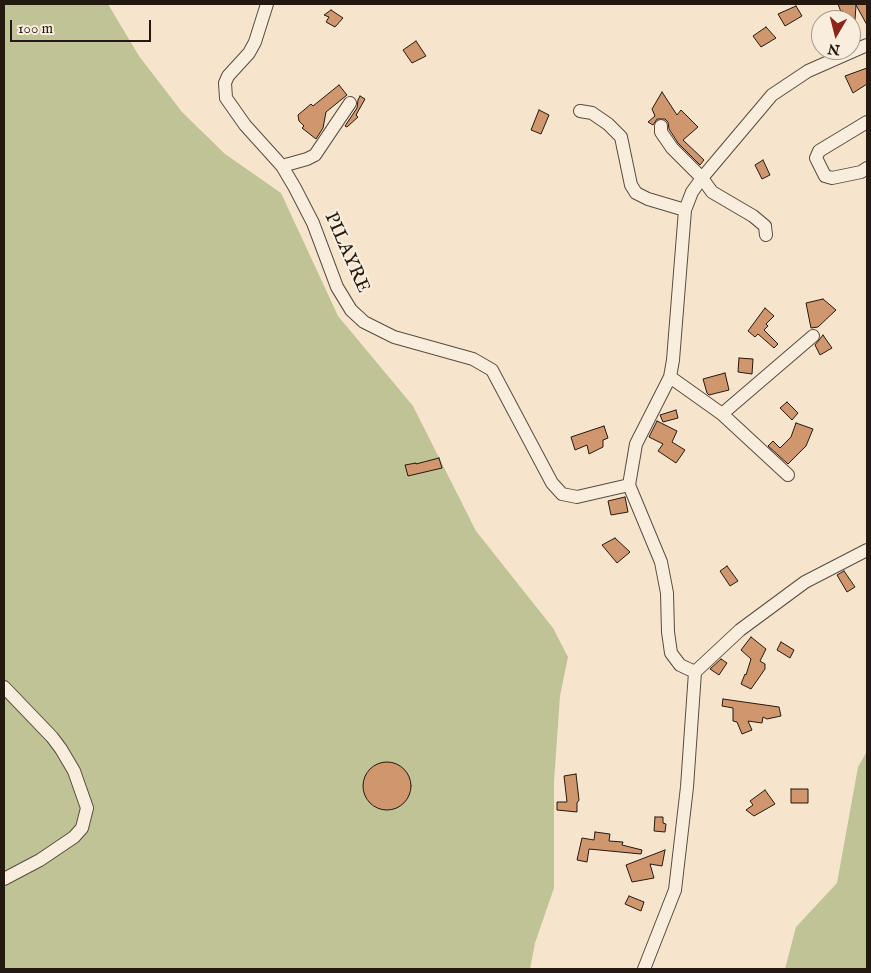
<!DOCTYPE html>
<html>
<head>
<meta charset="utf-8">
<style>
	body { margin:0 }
	#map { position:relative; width:871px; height:973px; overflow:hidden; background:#f6e5cc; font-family:"IM FELL English",serif }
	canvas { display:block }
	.frame { position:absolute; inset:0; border:5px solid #241911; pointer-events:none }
	.north { position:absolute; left:811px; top:10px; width:50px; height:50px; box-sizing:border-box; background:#f9eede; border:1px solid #a4998c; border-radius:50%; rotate:188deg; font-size:14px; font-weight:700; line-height:20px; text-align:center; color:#241911 }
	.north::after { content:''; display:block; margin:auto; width:18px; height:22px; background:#8f2418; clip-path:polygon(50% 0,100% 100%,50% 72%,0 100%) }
	.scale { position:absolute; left:10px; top:20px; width:141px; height:22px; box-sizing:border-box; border:2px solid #241911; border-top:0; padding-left:6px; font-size:15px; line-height:18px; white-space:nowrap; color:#241911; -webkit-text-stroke:4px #f9eede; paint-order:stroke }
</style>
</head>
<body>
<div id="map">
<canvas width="871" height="973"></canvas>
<div class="frame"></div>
<div class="north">N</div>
<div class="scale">100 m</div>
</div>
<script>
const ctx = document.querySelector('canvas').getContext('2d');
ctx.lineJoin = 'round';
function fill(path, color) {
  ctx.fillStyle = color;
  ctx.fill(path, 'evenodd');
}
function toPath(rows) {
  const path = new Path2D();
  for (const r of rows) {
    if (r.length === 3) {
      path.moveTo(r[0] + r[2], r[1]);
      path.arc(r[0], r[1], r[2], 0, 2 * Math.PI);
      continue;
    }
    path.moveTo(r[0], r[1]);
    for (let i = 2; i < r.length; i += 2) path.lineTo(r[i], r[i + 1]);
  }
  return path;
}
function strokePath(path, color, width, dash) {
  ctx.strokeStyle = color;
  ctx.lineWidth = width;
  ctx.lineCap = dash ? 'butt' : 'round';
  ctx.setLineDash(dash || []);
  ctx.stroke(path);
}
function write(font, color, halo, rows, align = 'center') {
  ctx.font = font + ' "IM FELL English",serif';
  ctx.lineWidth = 4.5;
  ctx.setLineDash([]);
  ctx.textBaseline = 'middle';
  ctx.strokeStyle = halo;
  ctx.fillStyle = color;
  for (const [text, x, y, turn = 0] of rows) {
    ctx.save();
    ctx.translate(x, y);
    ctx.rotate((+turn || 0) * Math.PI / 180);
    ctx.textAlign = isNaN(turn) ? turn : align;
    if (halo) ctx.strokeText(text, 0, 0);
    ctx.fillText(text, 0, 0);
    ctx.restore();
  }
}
fill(toPath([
	[4,4,108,4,139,56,182,112,225,154,281,193,338,316,413,406,476,531,553,628,568,657,560,696,554,782,554,888,535,943,530,969,4,969],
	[867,751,867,969,785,969,796,927,837,883,858,767]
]), '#c0c396');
const building = toPath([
	[838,4,867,4,867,25,856,5,855,20,845,20,843,11,841,12,838,4],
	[796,6,802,16,785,26,778,14,796,6],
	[331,10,343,18,335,27,326,22,329,17,324,15,331,10],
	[766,27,776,38,761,47,753,36,766,27],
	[416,41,426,56,412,63,403,50,416,41],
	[867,68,867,84,853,93,845,76,867,68],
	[339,85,347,95,326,112,323,128,316,139,302,128,304,126,299,121,298,115,311,104,313,106,339,85],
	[662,92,677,115,681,110,698,127,683,140,704,160,700,165,678,143,669,129,668,122,665,119,657,119,653,125,648,122,655,116,652,109,662,92],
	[360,96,365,99,356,115,358,117,347,127,345,126,357,108,358,100,360,96],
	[539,110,549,115,541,134,531,130,539,110],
	[763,160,770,175,762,179,755,165,763,160],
	[823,299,836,310,818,327,811,328,806,303,823,299],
	[765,308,774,316,766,324,768,326,764,330,778,344,774,348,758,334,755,337,748,331,765,308],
	[823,335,832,348,820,355,815,345,823,335],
	[739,358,753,359,752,374,738,372,739,358],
	[725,373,729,390,709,395,707,393,703,379,725,373],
	[787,402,798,413,792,420,780,408,787,402],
	[676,410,678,418,663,422,660,415,676,410],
	[657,421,677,431,672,442,685,450,676,463,658,451,663,444,649,437,657,421],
	[796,423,813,429,806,446,788,464,768,446,773,441,780,448,791,437,796,423],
	[604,426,608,438,603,440,603,447,589,454,587,445,575,450,571,437,604,426],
	[439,458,442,468,408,476,405,465,416,463,416,464,439,458],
	[625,497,628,512,611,515,608,501,625,497],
	[615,538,630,552,617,563,602,545,615,538],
	[727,566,738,581,730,586,720,571,727,566],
	[844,571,855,587,847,592,837,575,844,571],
	[751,637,766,649,760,661,765,664,765,669,751,689,741,684,745,674,746,675,751,659,741,650,751,637],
	[781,642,794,650,790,658,777,650,781,642],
	[721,659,727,663,719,675,710,669,721,659],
	[723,699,779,707,781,716,767,719,763,717,762,723,748,721,752,730,742,734,737,722,733,721,733,708,722,706,723,699],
	[387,786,24],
	[576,774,579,800,577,803,577,812,557,810,557,802,567,802,564,776,576,774],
	[791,789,808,789,808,803,791,803,791,789],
	[765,790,775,804,754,816,746,810,753,805,750,801,765,790],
	[655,817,663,817,663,823,666,824,665,832,654,831,655,817],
	[595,832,610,834,609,841,623,842,622,845,642,850,641,854,589,849,587,862,577,860,582,838,594,840,595,832],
	[665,850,662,866,650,864,654,878,632,882,626,865,665,850],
	[629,896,644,902,641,911,625,904,629,896]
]);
fill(building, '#d0976f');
strokePath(building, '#241911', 1);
const minor = toPath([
	[267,4,255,42,249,53,228,76,225,83,226,98,245,125,282,166,295,188,313,223,337,287,351,310,364,322,394,337,473,359,492,370,552,483,562,494,577,497,629,485],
	[580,111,592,113,608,124,621,137,631,185,636,193,648,199,685,210],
	[867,122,819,151,816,158,825,176,832,178,861,172,867,168],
	[661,126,661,132,672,148,702,178,712,192,753,216,765,226,766,235],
	[282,166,307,159,315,155,350,103],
	[670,377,722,414,788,475],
	[722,414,813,336],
	[695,672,680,665,671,653,668,632,667,593,661,562,629,485,636,444,670,377,673,360,685,210,692,192,702,178,772,95,808,71,867,45],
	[695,672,740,630,805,582,867,550],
	[4,687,52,737,61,749,74,771,87,808,82,828,74,837,40,860,4,879],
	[644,969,675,890,687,787,695,672]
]);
strokePath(minor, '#584c40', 14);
strokePath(minor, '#f9eede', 12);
write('19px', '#241911', '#f9eede', [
	["PILAYRE",346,253,66]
]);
</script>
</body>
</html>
